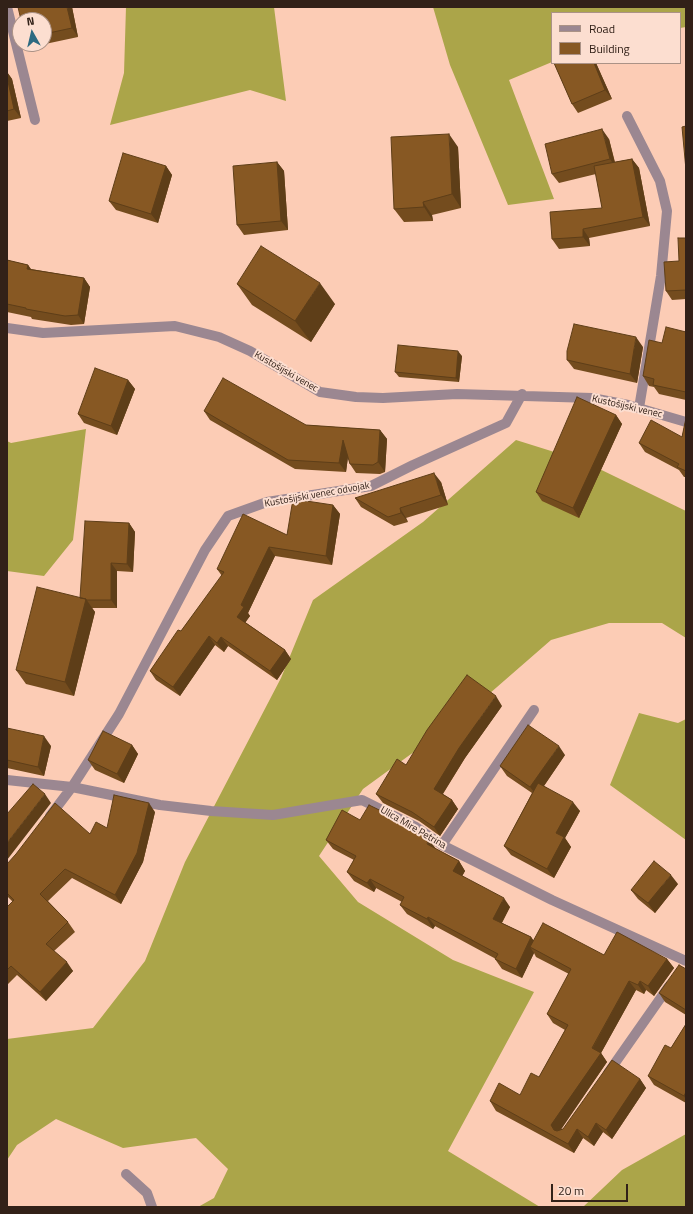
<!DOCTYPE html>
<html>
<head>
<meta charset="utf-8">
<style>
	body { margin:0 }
	#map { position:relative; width:693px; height:1214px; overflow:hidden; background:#fcccb5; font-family:"Titillium Web",sans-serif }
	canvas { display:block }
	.frame { position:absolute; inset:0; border:8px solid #322118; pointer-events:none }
	.legend { position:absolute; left:551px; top:12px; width:130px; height:52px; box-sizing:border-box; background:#fcded0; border:1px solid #ab9286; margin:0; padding:5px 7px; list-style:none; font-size:12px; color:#322118 }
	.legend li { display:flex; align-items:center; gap:8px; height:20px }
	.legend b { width:20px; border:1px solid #ab9286 }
	.north { position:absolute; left:12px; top:12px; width:40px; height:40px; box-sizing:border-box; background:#fcded0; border:1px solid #ab9286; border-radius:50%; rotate:352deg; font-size:11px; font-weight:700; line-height:16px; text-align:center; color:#322118 }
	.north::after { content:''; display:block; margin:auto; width:14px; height:18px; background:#2d6a81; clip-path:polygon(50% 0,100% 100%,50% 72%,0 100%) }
	.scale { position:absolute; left:551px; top:1184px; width:77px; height:18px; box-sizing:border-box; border:2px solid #322118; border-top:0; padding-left:5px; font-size:12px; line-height:14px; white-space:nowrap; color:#322118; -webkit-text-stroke:3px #fcded0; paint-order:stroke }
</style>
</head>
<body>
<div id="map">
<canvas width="693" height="1214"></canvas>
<div class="frame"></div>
<ul class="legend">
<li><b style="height:5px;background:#9b8791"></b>Road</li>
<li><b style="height:11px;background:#875823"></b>Building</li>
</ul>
<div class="north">N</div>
<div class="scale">20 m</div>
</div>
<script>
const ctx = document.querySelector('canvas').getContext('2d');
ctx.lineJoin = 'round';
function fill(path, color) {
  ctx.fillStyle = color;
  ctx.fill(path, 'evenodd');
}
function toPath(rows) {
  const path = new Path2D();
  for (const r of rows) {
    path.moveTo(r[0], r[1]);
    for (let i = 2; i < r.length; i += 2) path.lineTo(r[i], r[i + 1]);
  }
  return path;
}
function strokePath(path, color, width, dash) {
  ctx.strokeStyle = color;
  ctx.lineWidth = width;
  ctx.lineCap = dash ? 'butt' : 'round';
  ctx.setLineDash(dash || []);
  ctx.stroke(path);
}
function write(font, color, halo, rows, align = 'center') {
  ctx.font = font + ' "Titillium Web",sans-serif';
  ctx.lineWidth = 4;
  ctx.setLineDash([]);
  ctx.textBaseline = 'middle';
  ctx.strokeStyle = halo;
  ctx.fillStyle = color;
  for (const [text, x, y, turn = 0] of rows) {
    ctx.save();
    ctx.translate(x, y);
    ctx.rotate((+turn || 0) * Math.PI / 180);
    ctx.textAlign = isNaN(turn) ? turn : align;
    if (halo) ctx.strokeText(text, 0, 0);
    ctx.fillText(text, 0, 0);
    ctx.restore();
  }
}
fill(toPath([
	[126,7,274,7,286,101,250,90,110,125,124,73],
	[433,7,686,7,686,27,680,28,680,13,552,13,552,62,509,80,554,199,508,205,450,65],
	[86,429,73,540,44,576,7,571,7,441,11,443],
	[516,440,583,461,686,511,686,638,662,623,609,623,551,640,466,714,363,789,319,856,358,902,453,960,534,992,448,1151,540,1207,198,1207,214,1198,228,1169,196,1138,123,1148,56,1119,17,1145,7,1160,7,1039,93,1028,145,961,185,862,281,678,313,600,423,522],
	[639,713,678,723,686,719,686,840,610,785],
	[686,1134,686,1207,583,1207,622,1170]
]), '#aba549');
strokePath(toPath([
	[7,7,35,120],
	[627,116,660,181,667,211,661,276,639,408],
	[7,328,43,333,175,326,219,337,250,351,320,392,356,397,383,398,457,394,592,398,628,405,686,422],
	[7,780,72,787,119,714,205,550,228,516,267,502,371,486,413,465,506,423,522,394],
	[50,816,72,787,160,805,211,811,273,815,362,800,416,827,442,845,552,900,686,961],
	[442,845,534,710],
	[608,1073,669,986],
	[126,1174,147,1193,152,1207]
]), '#9b8791', 10);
fill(toPath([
	[72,7,78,37,31,47,29,44,44,44,44,20],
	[554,63,596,63,612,99,578,113,572,104],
	[7,72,12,79,21,118,7,121],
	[609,139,615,162,632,159,639,168,650,226,589,238,590,246,559,249,552,239,602,208,596,174,559,183,552,174],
	[458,147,461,208,432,215,433,221,404,222,394,209],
	[277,162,284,171,288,230,244,235,237,225],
	[166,166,172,175,158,223,116,210,109,201],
	[686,238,686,299,672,300,666,291,679,261],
	[7,260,28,265,31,269,84,278,90,287,84,324,71,325,32,319,31,317,7,312],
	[237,284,335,304,311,342,252,305],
	[686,332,686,400,659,394,654,387,649,386,643,376,662,343],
	[643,347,637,383,574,369,567,360],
	[462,356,459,382,399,377,395,372],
	[128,380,135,389,117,435,84,423,78,414],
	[204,411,306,425,380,430,387,439,385,472,380,474,356,473,350,464,348,457,346,472,295,469,210,420],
	[616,415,622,424,579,518,542,501,536,492],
	[686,418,686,477,684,477,679,470,645,452,639,443,682,437],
	[441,482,448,505,406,518,408,522,394,526,361,507,355,498],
	[333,505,340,514,332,565,275,556,248,613,250,616,245,622,285,650,291,659,277,680,228,646,224,652,215,645,180,696,156,680,150,671,181,631,222,576,217,569,287,535],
	[129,523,135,532,133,572,117,571,117,608,92,608,95,612,74,696,26,684,16,670,80,598],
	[502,706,465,758,443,794,452,800,458,809,440,836,419,821,383,803,376,794,406,765],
	[7,728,51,746,44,776,7,768],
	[132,745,138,754,124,783,95,770,88,760],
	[565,755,544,786,580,811,565,838,571,847,554,878,511,855,504,846,532,793,507,776,500,766],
	[155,812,143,862,121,904,72,878,48,901,68,922,75,932,54,951,73,971,46,1001,17,975,7,985,7,907,13,902,7,896,7,864,90,834],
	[360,820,436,849,459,861,465,871,462,876,510,907,502,923,531,937,534,941,604,955,667,959,674,968,654,996,646,990,644,994,636,990,601,1053,607,1062,560,1130,563,1129,640,1079,646,1088,612,1139,603,1132,594,1146,583,1138,574,1153,496,1111,490,1101,520,1095,539,1077,565,1030,553,1023,547,1014,569,974,536,957,534,953,522,978,502,969,495,959,496,959,435,926,433,929,407,914,400,905,402,902,376,888,374,892,354,881,347,872,354,860,333,849,326,840],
	[678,884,655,913,638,899,631,890],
	[686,969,686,1015,665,1002,659,993],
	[686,1024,686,1103,654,1085,648,1076,671,1048]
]), '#744c1e');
fill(toPath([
	[67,7,72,7,78,37,72,28],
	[594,63,596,63,612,99,605,90],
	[7,72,12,79,21,118,14,109,7,77],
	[602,129,609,139,616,168,610,159],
	[449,134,458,147,461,208,452,194],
	[632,159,639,168,650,226,643,217],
	[277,162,284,171,288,230,281,221],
	[166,166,172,175,158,223,151,214],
	[423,202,432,215,433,221,424,207],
	[583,229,589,238,590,246,583,237],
	[28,265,34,274,27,269],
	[84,278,90,287,84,324,78,315],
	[320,283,335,304,311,342,295,321],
	[636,337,643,347,637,383,630,374],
	[458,351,462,356,459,382,456,378],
	[128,380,135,389,117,435,111,426],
	[616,415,622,424,579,518,573,508],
	[380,430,387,439,385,472,378,462],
	[343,440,349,449,346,472,339,463],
	[434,473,441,482,448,505,441,495],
	[333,505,340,514,332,565,326,556],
	[400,508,406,518,408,522,401,513],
	[129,523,135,532,133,572,127,564],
	[269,547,275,556,248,613,250,616,243,626,237,617,241,605],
	[111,563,117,571,117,608,111,600],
	[86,599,95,612,74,696,65,682],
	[209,636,215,645,180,696,173,687],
	[221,637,228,646,224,652,217,643],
	[285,650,291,659,277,680,270,671],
	[496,696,502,706,465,758,440,798,434,789,459,748],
	[44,736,51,746,44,776,38,767],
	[132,745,138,754,124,783,117,774],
	[559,746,565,755,537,796,530,787],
	[45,794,51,803,7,860,7,843],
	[452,800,458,809,440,836,434,827],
	[573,802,580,811,565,838,571,847,554,878,547,869,556,833],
	[149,803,155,812,143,862,121,904,115,895],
	[429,839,436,849,433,853,427,844],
	[459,861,465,871,460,880,453,871],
	[671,875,678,884,655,913,648,903],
	[370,879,376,888,374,892,367,883],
	[504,898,510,907,499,928,493,919],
	[428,917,435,926,433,929,427,919],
	[531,937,537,946,530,947,534,953,522,978,516,969],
	[667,959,674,968,654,996,648,986],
	[67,962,73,971,46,1001,40,992],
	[629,981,636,990,601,1053,607,1062,558,1134,554,1130,551,1125],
	[640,981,646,990,644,994,638,985],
	[640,1079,646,1088,612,1139,606,1130],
	[686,1092,686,1100,684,1096],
	[596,1123,603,1132,594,1146,588,1137],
	[577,1129,583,1138,574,1153,568,1144]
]), '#5e3e18');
const building = toPath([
	[18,7,67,7,72,28,44,34,44,20,21,20,18,7],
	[554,63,594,63,605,90,572,104,554,63],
	[7,77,14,109,7,111,7,77],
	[686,126,686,170,682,127,686,126],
	[602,129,610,159,552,174,545,144,602,129],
	[449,134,452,194,423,202,424,207,394,209,391,137,449,134],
	[123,153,166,166,151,214,109,201,123,153],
	[632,159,643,217,583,229,583,237,552,239,550,212,602,208,594,166,632,159],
	[277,162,281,221,237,225,233,166,277,162],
	[678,238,686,238,686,290,666,291,664,262,679,261,678,238],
	[261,246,320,283,295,321,237,284,261,246],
	[7,260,28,265,27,269,84,278,78,315,65,316,26,309,26,308,7,304,7,260],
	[574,324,636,337,630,374,567,360,567,351,574,324],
	[666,327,686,332,686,392,653,385,654,379,643,376,649,340,662,343,666,327],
	[398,345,458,351,456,378,395,372,398,345],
	[95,368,128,380,111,426,78,414,95,368],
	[223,378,306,425,380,430,378,462,373,465,350,464,343,440,339,463,288,460,204,411,223,378],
	[577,397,616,415,573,508,536,492,577,397],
	[686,418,686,471,677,467,679,464,639,443,651,420,682,437,686,418],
	[434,473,441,495,400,508,401,513,388,517,355,498,434,473],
	[293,499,333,505,326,556,269,547,241,605,244,607,237,617,285,650,270,671,221,637,217,643,209,636,173,687,150,671,178,630,181,631,224,572,217,569,243,514,287,535,293,499],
	[85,521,129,523,127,564,111,563,111,600,86,600,86,599,80,598,85,521],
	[37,587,86,599,65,682,16,670,37,587],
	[467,675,496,696,459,748,434,789,452,800,434,827,412,812,376,794,397,759,406,765,427,730,467,675],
	[528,725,559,746,530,787,500,766,528,725],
	[7,728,44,736,38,767,7,760,7,728],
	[103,731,132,745,117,774,88,760,103,731],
	[538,783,573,802,556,833,564,837,547,869,504,846,538,783],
	[33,784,45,794,7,843,7,814,33,784],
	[114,795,149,803,137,853,115,895,65,869,40,894,68,922,46,944,67,962,40,992,11,966,7,970,7,907,14,900,7,893,7,864,16,854,55,803,90,834,96,822,107,828,114,795],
	[369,805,406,823,429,839,427,844,459,861,453,871,504,898,493,919,531,937,516,969,495,959,498,954,428,917,427,919,400,905,404,897,370,879,367,883,347,872,356,856,326,840,342,810,360,820,369,805],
	[654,861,671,875,648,903,631,890,654,861],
	[543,923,604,955,617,932,667,959,648,986,640,981,638,985,629,981,592,1048,601,1053,551,1125,554,1130,557,1131,563,1129,612,1060,640,1079,606,1130,596,1123,588,1137,577,1129,568,1144,490,1101,499,1083,520,1095,531,1073,539,1077,568,1025,547,1014,571,969,530,947,543,923],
	[679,965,686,969,686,1010,659,993,679,965],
	[686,1024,686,1092,684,1096,648,1076,665,1045,671,1048,686,1024]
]);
fill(building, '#875823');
strokePath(building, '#5e3e18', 1);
write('10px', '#322118', '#fcded0', [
	["Kustošijski venec",286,372,30],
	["Kustošijski venec",627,407,13],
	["Kustošijski venec odvojak",317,495,-10],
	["Ulica Mire Petrina",413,828,30]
]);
</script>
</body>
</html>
